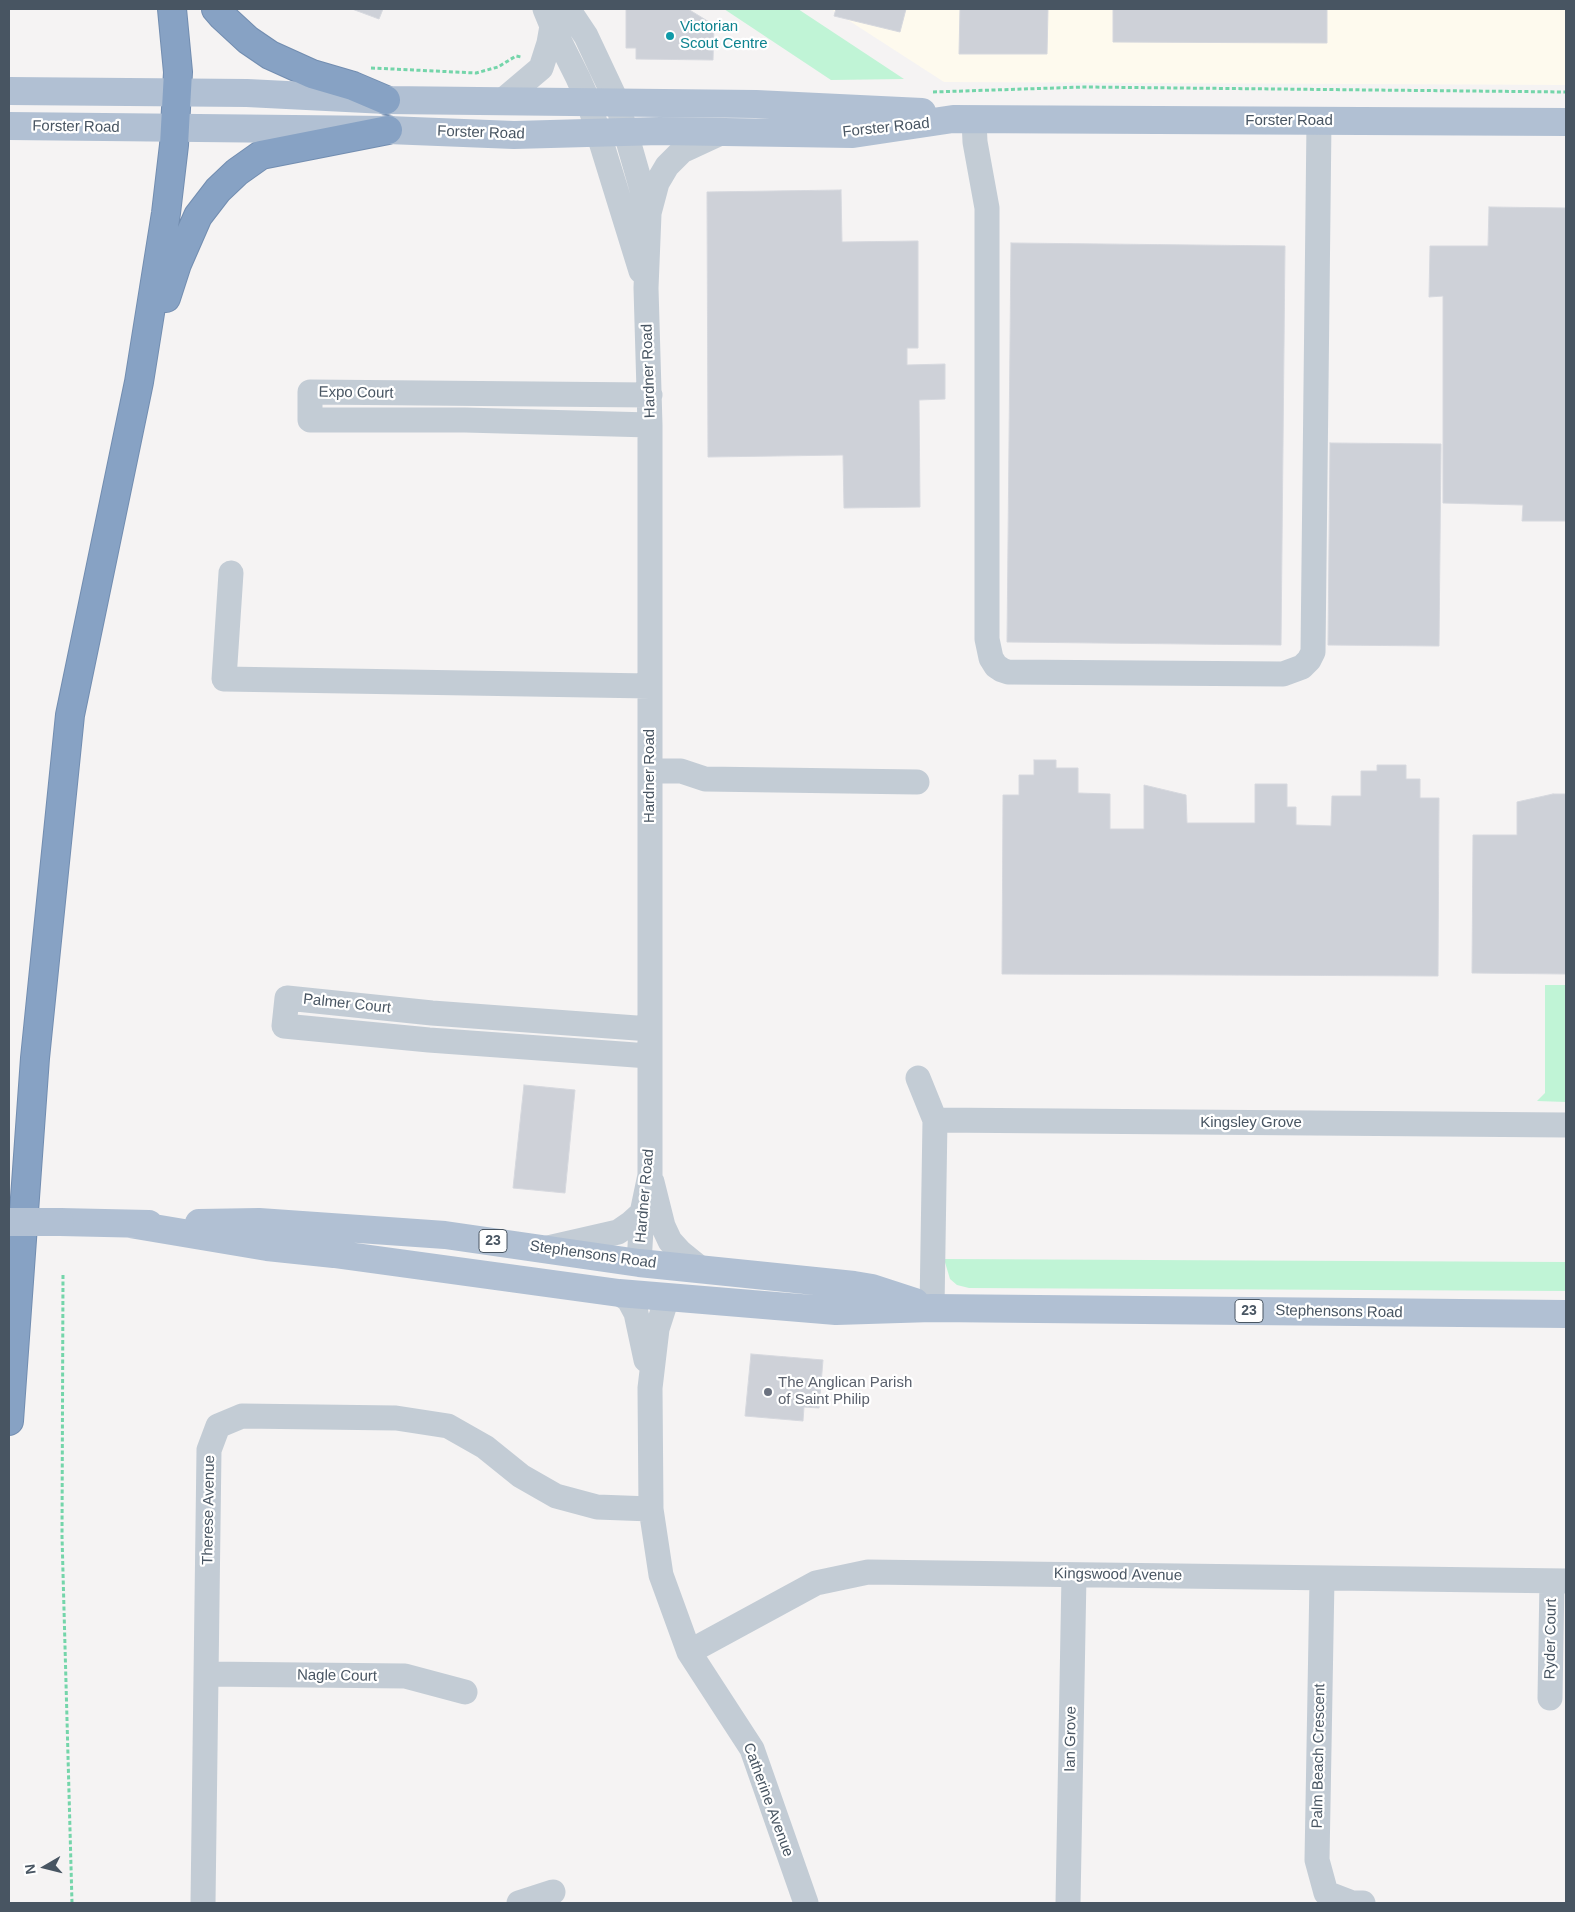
<!DOCTYPE html>
<html>
<head>
<meta charset="utf-8">
<style>
	body { margin:0 }
	#map { position:relative; width:1575px; height:1912px; overflow:hidden; background:#f5f3f3; font-family:Arial,sans-serif }
	canvas { display:block }
	.frame { position:absolute; inset:0; border:10px solid #485562; pointer-events:none }
	.north { position:absolute; left:20px; top:1842px; width:50px; height:50px; -webkit-text-stroke:4px #fff; paint-order:stroke; rotate:262deg; font-size:14px; font-weight:700; line-height:20px; text-align:center; color:#485562 }
	.north::after { content:''; display:block; margin:auto; width:18px; height:22px; background:#485562; clip-path:polygon(50% 0,100% 100%,50% 72%,0 100%) }
</style>
</head>
<body>
<div id="map">
<canvas width="1575" height="1912"></canvas>
<div class="frame"></div>
<div class="north">N</div>
</div>
<script>
const ctx = document.querySelector('canvas').getContext('2d');
ctx.lineJoin = 'round';
function fill(path, color) {
  ctx.fillStyle = color;
  ctx.fill(path, 'evenodd');
}
function toPath(rows) {
  const path = new Path2D();
  for (const r of rows) {
    path.moveTo(r[0], r[1]);
    for (let i = 2; i < r.length; i += 2) path.lineTo(r[i], r[i + 1]);
  }
  return path;
}
function strokePath(path, color, width, dash) {
  ctx.strokeStyle = color;
  ctx.lineWidth = width;
  ctx.lineCap = dash ? 'butt' : 'round';
  ctx.setLineDash(dash || []);
  ctx.stroke(path);
}
function write(font, color, halo, rows, align = 'center') {
  ctx.font = font + ' Arial,sans-serif';
  ctx.lineWidth = 4.5;
  ctx.setLineDash([]);
  ctx.textBaseline = 'middle';
  ctx.strokeStyle = halo;
  ctx.fillStyle = color;
  for (const [text, x, y, turn = 0] of rows) {
    ctx.save();
    ctx.translate(x, y);
    ctx.rotate((+turn || 0) * Math.PI / 180);
    ctx.textAlign = isNaN(turn) ? turn : align;
    if (halo) ctx.strokeText(text, 0, 0);
    ctx.fillText(text, 0, 0);
    ctx.restore();
  }
}
fill(toPath([
	[831,9,1566,9,1566,85,944,82]
]), '#fefaee');
fill(toPath([
	[724,9,798,9,904,79,831,80],
	[1545,985,1566,985,1566,1102,1537,1101,1545,1093],
	[944,1259,1566,1262,1566,1291,969,1288,957,1285,950,1279]
]), '#c0f4d6');
const building = toPath([
	[352,9,383,9,379,19,352,9],
	[626,9,688,9,714,25,713,60,636,59,636,48,626,48,626,9],
	[836,9,906,9,900,32,834,16,836,9],
	[960,9,1048,9,1047,54,959,54,960,9],
	[1113,9,1327,9,1327,43,1113,42,1113,9],
	[841,190,842,242,918,241,918,348,907,348,907,365,945,364,945,399,919,400,920,507,844,508,843,455,708,457,707,192,841,190],
	[1489,207,1566,208,1566,521,1522,521,1523,505,1443,503,1443,296,1429,297,1430,246,1488,246,1489,207],
	[1011,243,1285,246,1281,645,1007,642,1011,243],
	[1330,443,1441,444,1439,646,1328,645,1330,443],
	[1034,760,1056,760,1056,768,1078,768,1078,793,1110,794,1110,829,1144,829,1144,785,1186,795,1187,823,1255,823,1255,784,1287,784,1287,807,1296,807,1296,825,1331,826,1332,796,1361,796,1361,771,1377,771,1377,765,1406,765,1406,779,1420,779,1420,798,1439,798,1438,976,1002,974,1003,795,1019,795,1019,775,1034,775,1034,760],
	[1553,794,1566,794,1566,974,1472,973,1473,835,1517,835,1517,802,1553,794],
	[524,1085,575,1090,565,1193,513,1188,524,1085],
	[751,1354,823,1360,819,1408,804,1407,803,1421,745,1416,751,1354]
]);
fill(building, '#ced1d8');
strokePath(building, '#d6d8de', 1);
const highway = toPath([
	[216,9,222,16,248,40,270,55,312,74,353,86,386,100],
	[166,298,177,264,198,216,218,190,237,172,261,155,388,130],
	[9,1421,35,1058,70,715,139,382,166,213,174,145,178,72,172,9]
]);
strokePath(highway, '#728db0', 30);
strokePath(toPath([
	[371,68,476,73,498,67,516,56,521,57],
	[933,92,1084,87,1566,92],
	[63,1275,62,1536,72,1903]
]), '#74d5aa', 3, [4, 2.5]);
strokePath(toPath([
	[545,9,552,26,578,78,589,103,641,271],
	[568,9,586,36,617,102,649,214,646,288,650,425,650,1175,642,1213,639,1263],
	[502,101,541,68,549,43,552,26],
	[974,120,975,142,987,208,987,639,991,658,996,666,1002,670,1008,672,1283,674,1302,667,1309,660,1313,652,1319,121],
	[649,213,657,183,667,166,682,151,723,132],
	[650,395,310,392,310,420,465,420,650,425],
	[231,573,224,679,650,686],
	[650,771,681,771,705,779,917,782],
	[649,1056,429,1040,284,1026,287,998,432,1013,650,1029],
	[918,1078,935,1120],
	[652,1182,663,1226,670,1241,680,1252,701,1269],
	[548,1248,618,1232,631,1223,642,1213],
	[619,1293,629,1300,636,1313,646,1360],
	[667,1298,657,1329,650,1388,651,1509,661,1575,689,1652,752,1749,806,1903],
	[932,1308,935,1120,1566,1125],
	[1322,1579,1317,1860,1326,1893,1352,1903,1363,1903],
	[689,1652,816,1583,868,1572,1566,1581],
	[206,1674,405,1676,465,1692],
	[1550,1698,1552,1581],
	[203,1903,209,1450,218,1426,242,1416,396,1418,448,1426,485,1447,521,1476,556,1496,597,1507,651,1509],
	[519,1903,553,1892],
	[1068,1903,1074,1575]
]), '#c3ccd5', 25);
strokePath(toPath([
	[9,91,247,93,386,100,756,104,922,112],
	[9,126,388,130,514,135,660,131,853,134,953,119,1566,122],
	[60,1222,149,1224],
	[199,1223,259,1222,445,1235,639,1263,854,1285,872,1288,915,1302],
	[130,1224,267,1247,334,1254,619,1293,836,1311,932,1308,1566,1314]
]), '#b1c0d3', 28);
strokePath(highway, '#87a2c4', 28);
strokePath(toPath([
	[9,1222,60,1222]
]), '#b1c0d3', 28);
for (const [x, y, r, color] of [
	[670,36,5,"#0f9aa8"],
	[768,1392,5,"#6b7280"]
]) {
  const dot = new Path2D();
  dot.arc(x, y, r, 0, 2 * Math.PI);
  ctx.fillStyle = color;
  ctx.fill(dot);
  strokePath(dot, '#fff', 2);
}
for (const [x, y, w] of [
	[493,1241,28],
	[1249,1311,28]
]) {
  const box = new Path2D();
  box.roundRect(x - w / 2, y - 11.5, w, 23, 4);
  ctx.fillStyle = '#fff';
  ctx.fill(box);
  strokePath(box, '#485562', 1);
}
write('bold 14px', '#485562', null, [
	["23",493,1241],
	["23",1249,1311]
]);
write('15px', '#0d838f', '#fff', [
	["Victorian",680,27],
	["Scout Centre",680,44]
], 'left');
write('15px', '#485562', '#fff', [
	["Forster Road",1289,121],
	["Forster Road",76,127,1],
	["Forster Road",886,128,-6],
	["Forster Road",481,133,2],
	["Hardner Road",649,371,-92],
	["Expo Court",356,393,1],
	["Hardner Road",650,776,-90],
	["Palmer Court",347,1004,6],
	["Kingsley Grove",1251,1123],
	["Hardner Road",645,1196,-85],
	["Stephensons Road",593,1255,8],
	["Stephensons Road",1339,1312,1],
	["Therese Avenue",209,1510,-89],
	["Kingswood Avenue",1118,1575,1],
	["Ryder Court",1551,1639,-89],
	["Nagle Court",337,1676,1],
	["Ian Grove",1071,1739,-89],
	["Palm Beach Crescent",1319,1756,-89],
	["Catherine Avenue",768,1800,70]
]);
write('15px', '#5b616d', '#fff', [
	["The Anglican Parish",778,1383],
	["of Saint Philip",778,1400]
], 'left');
</script>
</body>
</html>
